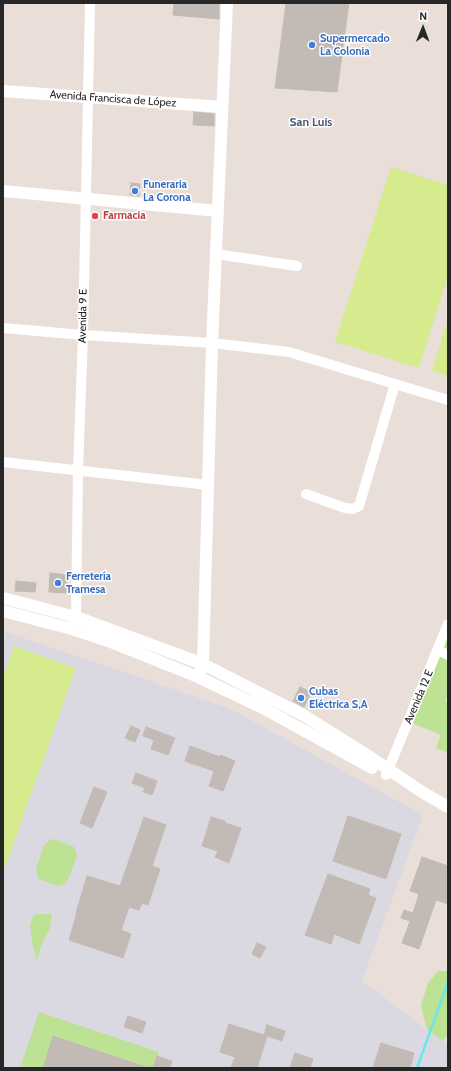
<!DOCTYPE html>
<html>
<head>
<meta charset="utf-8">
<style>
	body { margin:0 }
	#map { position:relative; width:451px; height:1071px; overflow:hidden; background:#eaded8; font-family:Cabin,sans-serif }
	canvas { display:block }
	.frame { position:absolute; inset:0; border:4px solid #272727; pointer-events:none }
	.north { position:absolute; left:403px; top:8px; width:40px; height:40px; -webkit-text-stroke:3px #fff; paint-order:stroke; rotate:1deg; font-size:11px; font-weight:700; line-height:16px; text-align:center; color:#272727 }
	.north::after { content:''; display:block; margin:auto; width:14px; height:18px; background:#272727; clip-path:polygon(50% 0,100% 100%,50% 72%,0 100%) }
</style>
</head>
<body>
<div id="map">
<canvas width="451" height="1071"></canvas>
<div class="frame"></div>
<div class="north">N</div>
</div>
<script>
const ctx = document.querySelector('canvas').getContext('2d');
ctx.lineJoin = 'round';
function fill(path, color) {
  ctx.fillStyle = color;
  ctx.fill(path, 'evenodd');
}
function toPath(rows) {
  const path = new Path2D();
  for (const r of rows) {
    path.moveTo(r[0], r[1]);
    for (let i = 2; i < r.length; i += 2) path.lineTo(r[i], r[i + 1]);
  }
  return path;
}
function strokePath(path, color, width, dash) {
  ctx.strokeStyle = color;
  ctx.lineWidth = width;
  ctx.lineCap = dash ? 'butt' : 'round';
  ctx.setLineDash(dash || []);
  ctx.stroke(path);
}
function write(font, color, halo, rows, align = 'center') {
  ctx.font = font + ' Cabin,sans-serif';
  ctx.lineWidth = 3;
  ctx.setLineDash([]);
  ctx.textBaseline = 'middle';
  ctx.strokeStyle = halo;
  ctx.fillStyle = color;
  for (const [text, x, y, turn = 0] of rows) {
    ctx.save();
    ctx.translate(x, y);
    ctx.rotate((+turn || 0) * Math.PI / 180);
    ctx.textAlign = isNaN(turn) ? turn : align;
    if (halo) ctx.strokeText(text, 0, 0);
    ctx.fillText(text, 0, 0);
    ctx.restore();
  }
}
fill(toPath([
	[6,632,229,708,423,815,362,981,448,1045,448,1068,3,1068,3,641]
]), '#dad9e2');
fill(toPath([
	[448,624,448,694,445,701,448,703,448,753,436,748,441,735,407,721],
	[54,839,74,847,76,851,77,856,67,882,62,885,57,886,39,879,37,874,36,869,44,845,50,840],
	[36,914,52,914,50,928,41,946,37,961,32,942,30,925,33,917],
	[438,971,448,971,448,1033,443,1041,428,1030,426,1026,421,1005,428,983],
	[39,1012,159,1052,153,1068,139,1068,140,1065,53,1036,43,1068,20,1068]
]), '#bee293');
fill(toPath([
	[391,167,448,185,448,276,419,368,335,342],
	[448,319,448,376,432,371],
	[14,646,76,668,3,873,3,677]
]), '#d6ea8e');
strokePath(toPath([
	[417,1068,448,982]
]), '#68e7ef', 2.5);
const building = toPath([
	[174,3,219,3,219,19,173,15,174,3],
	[286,3,349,3,337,92,275,88,286,3],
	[194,112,214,114,214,126,193,125,194,112],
	[131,183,140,184,139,196,130,195,131,183],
	[50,573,67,575,66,593,49,592,50,573],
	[16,581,36,583,35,592,15,591,16,581],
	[300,687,311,692,304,707,293,701,300,687],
	[131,726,140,730,135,742,125,738,131,726],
	[146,727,175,738,168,755,151,749,154,740,143,736,146,727],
	[190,746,220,757,221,755,235,761,223,791,209,786,214,771,185,761,190,746],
	[136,773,157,781,152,795,143,792,145,788,132,783,136,773],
	[94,787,107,792,92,828,80,823,94,787],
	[348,816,401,834,386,879,333,861,348,816],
	[144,817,166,825,152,866,160,869,148,905,142,903,139,910,129,907,121,930,131,934,123,958,69,940,77,913,76,913,87,876,120,886,144,817],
	[211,817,225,821,225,823,241,828,229,863,215,857,218,851,202,846,211,817],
	[422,857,448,866,448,904,436,900,419,949,402,943,410,921,401,918,404,910,413,913,419,894,410,891,422,857],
	[328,874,370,889,368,895,376,898,359,944,334,934,331,944,305,935,328,874],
	[257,943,266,947,260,958,252,954,257,943],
	[128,1016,146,1022,142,1033,124,1027,128,1016],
	[229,1024,267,1036,257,1068,231,1068,235,1057,220,1052,229,1024],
	[267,1025,285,1031,282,1041,264,1035,267,1025],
	[53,1036,146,1067,146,1068,43,1068,53,1036],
	[381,1043,414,1053,410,1068,373,1068,381,1043],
	[295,1053,313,1059,310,1068,290,1068,295,1053],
	[157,1056,172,1061,170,1068,153,1068,157,1056]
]);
fill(building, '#c2bab4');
strokePath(building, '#c5bab2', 1);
strokePath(toPath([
	[216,254,297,266],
	[3,328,83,335,212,343,289,352,448,400],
	[3,462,208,485],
	[306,494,345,508,353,509,359,506,395,384],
	[74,624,76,617,78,470,83,335,90,3],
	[438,650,448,655],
	[386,775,448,624]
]), '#fff', 10);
strokePath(toPath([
	[3,91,222,107],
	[3,191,218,211],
	[3,598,76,617,203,664,305,716,367,755,422,792,448,807],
	[3,611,72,629,108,641,198,677,263,708,372,768],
	[198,677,203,664,212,343,227,3]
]), '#fff', 12);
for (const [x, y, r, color] of [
	[312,45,4,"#3f7fe0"],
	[135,191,4,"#3f7fe0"],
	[95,216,4,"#e0444e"],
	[58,583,4,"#3f7fe0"],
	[301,698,4,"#3f7fe0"]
]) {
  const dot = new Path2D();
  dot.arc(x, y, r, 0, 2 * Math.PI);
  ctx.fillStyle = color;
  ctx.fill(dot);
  strokePath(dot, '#fff', 1.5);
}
write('bold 11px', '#366cbe', '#fff', [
	["Supermercado",320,39],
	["La Colonia",320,52],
	["Funeraria",143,185],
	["La Corona",143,198],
	["Ferretería",66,577],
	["Tramesa",66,590],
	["Cubas",309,692],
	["Eléctrica S,A",309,705]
], 'left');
write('11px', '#272727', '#fff', [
	["Avenida Francisca de López",113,99,4],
	["Avenida 9 E",83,316,-89],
	["Avenida 12 E",419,697,-67]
]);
write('bold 11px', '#be3a42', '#fff', [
	["Farmacia",103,216]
], 'left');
write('bold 12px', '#485a77', '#fff', [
	["San Luis",311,122]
]);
</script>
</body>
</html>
